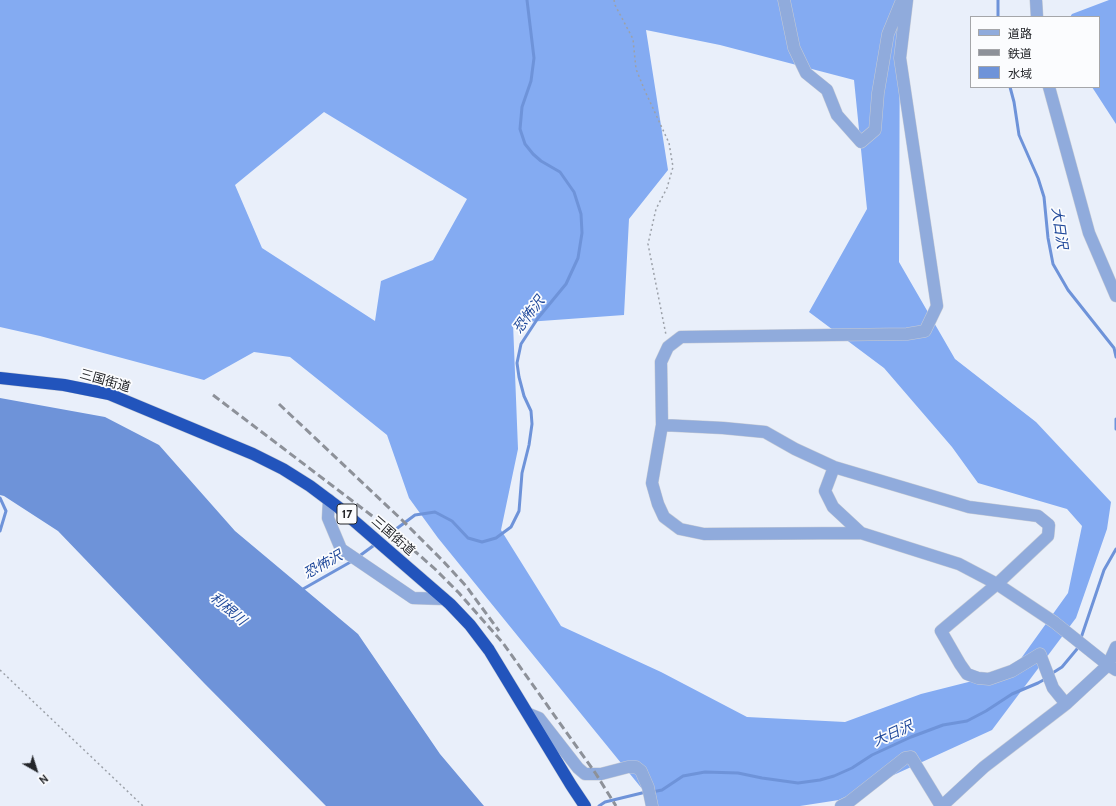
<!DOCTYPE html>
<html>
<head>
<meta charset="utf-8">
<style>
	body { margin:0 }
	#map { position:relative; width:1116px; height:806px; overflow:hidden; background:#e9effa; font-family:Cabin,"Noto Sans JP",sans-serif }
	canvas { display:block }
	.legend { position:absolute; left:970px; top:16px; width:130px; height:72px; box-sizing:border-box; background:#fbfcfe; border:1px solid #a5a6a9; margin:0; padding:5px 7px; list-style:none; font-size:12px; color:#24262a }
	.legend li { display:flex; align-items:center; gap:8px; height:20px }
	.legend b { width:20px; border:1px solid #a5a6a9 }
	.north { position:absolute; left:16px; top:750px; width:40px; height:40px; -webkit-text-stroke:3px #fbfcfe; paint-order:stroke; rotate:141deg; font-size:11px; font-weight:700; line-height:16px; text-align:center; color:#24262a }
	.north::after { content:''; display:block; margin:auto; width:14px; height:18px; background:#24262a; clip-path:polygon(50% 0,100% 100%,50% 72%,0 100%) }
</style>
</head>
<body>
<div id="map">
<canvas width="1116" height="806"></canvas>
<ul class="legend">
<li><b style="height:5px;background:#90abdc"></b>道路</li>
<li><b style="height:5px;background:#8d9199"></b>鉄道</li>
<li><b style="height:11px;background:#6e93d9"></b>水域</li>
</ul>
<div class="north">N</div>
</div>
<script>
const ctx = document.querySelector('canvas').getContext('2d');
ctx.lineJoin = 'round';
function fill(path, color) {
  ctx.fillStyle = color;
  ctx.fill(path, 'evenodd');
}
function toPath(rows) {
  const path = new Path2D();
  for (const r of rows) {
    path.moveTo(r[0], r[1]);
    for (let i = 2; i < r.length; i += 2) path.lineTo(r[i], r[i + 1]);
  }
  return path;
}
function strokePath(path, color, width, dash) {
  ctx.strokeStyle = color;
  ctx.lineWidth = width;
  ctx.lineCap = dash ? 'butt' : 'round';
  ctx.setLineDash(dash || []);
  ctx.stroke(path);
}
function write(font, color, halo, rows, align = 'center') {
  ctx.font = font + ' Cabin,"Noto Sans JP",sans-serif';
  ctx.lineWidth = 3.5;
  ctx.setLineDash([]);
  ctx.textBaseline = 'middle';
  ctx.strokeStyle = halo;
  ctx.fillStyle = color;
  for (const [text, x, y, turn = 0] of rows) {
    ctx.save();
    ctx.translate(x, y);
    ctx.rotate((+turn || 0) * Math.PI / 180);
    ctx.textAlign = isNaN(turn) ? turn : align;
    if (halo) ctx.strokeText(text, 0, 0);
    ctx.fillText(text, 0, 0);
    ctx.restore();
  }
}
fill(toPath([
	[0,0,900,0,899,262,955,359,1036,422,1111,502,1107,529,1076,618,992,730,839,800,800,806,656,806,438,538,409,498,387,435,290,357,254,352,204,380,40,336,0,327],
	[646,30,720,45,854,80,867,209,809,312,884,368,952,447,978,483,1067,509,1082,526,1068,593,1012,671,921,694,845,722,747,717,661,672,561,626,501,530,518,449,513,323,624,315,629,219,668,170],
	[324,112,467,199,433,260,381,281,375,321,262,248,235,185],
	[1109,0,1116,0,1116,124,1092,87,1099,87,1099,17,1070,17,1072,14]
]), '#84abf2');
fill(toPath([
	[0,398,105,417,159,445,235,531,358,634,440,754,484,806,326,806,204,683,58,531,4,496,0,495]
]), '#6e93d9');
strokePath(toPath([
	[998,0,998,17],
	[1010,87,1014,102,1019,135,1038,178,1044,197,1048,238,1053,264,1068,290,1114,348,1116,357],
	[1116,419,1116,429],
	[0,498,6,511,0,531],
	[388,535,415,515,435,512,452,521,468,538,482,542,496,538,511,527,519,511,522,473,529,445,532,424,531,411,524,396,519,377,517,363,521,344,538,318,566,284,578,258,582,233,581,214,574,192,560,172,541,161,533,154,525,144,520,129,522,107,531,81,534,58,527,0],
	[358,557,373,546],
	[302,591,303,589,354,560],
	[1081,638,1104,570,1116,549],
	[1051,674,1062,667,1077,649,1078,645],
	[652,792,662,790,683,776,705,772,738,773,762,778,798,783,820,780,834,776,852,768,872,755,911,737,943,725,967,721,986,711,1012,694,1038,683,1047,678],
	[599,806,605,802,646,792]
]), '#6e93d9', 3);
const minor = toPath([
	[784,0,794,48,806,73,827,90,837,115,861,142,875,130,878,93,888,34,902,0],
	[907,0,900,58,937,306,925,331,907,334,681,337,668,347,661,362,662,425,652,483,658,504,664,517,680,529,704,534,861,533,959,564,997,584,1054,622,1108,665,1066,704,984,767,942,806],
	[1036,0,1037,17],
	[1049,87,1089,233,1116,296],
	[662,425,723,428,765,432,795,449,834,467,969,507,1038,516,1049,525,1048,536,997,584,941,631,960,664,967,674,978,678,989,679,1012,671,1040,654,1053,688,1066,704],
	[834,467,825,491,833,507,861,533],
	[329,500,328,518,341,549,413,598,444,599],
	[1116,647,1108,665,1116,670],
	[529,714,539,718,578,768,585,774,601,774,628,767,636,767,641,771,648,787,652,806],
	[841,806,849,802,905,758,911,757,941,806]
]);
const highway = toPath([
	[0,378,64,385,109,394,253,454,283,469,310,486,338,507,420,578,450,604,470,625,489,650,571,785,585,806]
]);
strokePath(minor, '#c6cbd5', 13);
strokePath(highway, '#c6cbd5', 13);
strokePath(toPath([
	[614,0,615,5,633,39,636,69,645,91,669,143,673,167,667,188,656,209,648,244,666,335],
	[0,670,143,806]
]), '#9ca1a9', 1.5, [2, 3]);
strokePath(minor, '#90abdc', 12);
strokePath(highway, '#2254bc', 12);
strokePath(toPath([
	[213,395,392,531,435,569,459,593,503,643,596,774,616,806],
	[279,404,402,520,443,561,466,586,499,631]
]), '#8d9199', 3, [8, 4]);
for (const [x, y, w] of [
	[347,514,20]
]) {
  const box = new Path2D();
  box.roundRect(x - w / 2, y - 10, w, 20, 3);
  ctx.fillStyle = '#fbfcfe';
  ctx.fill(box);
  strokePath(box, '#24262a', 1);
}
write('bold 12px', '#24262a', null, [
	["17",347,514]
]);
write('13px', '#24262a', '#fbfcfe', [
	["三国街道",105,381,16],
	["三国街道",393,536,41]
]);
write('italic 14px', '#1f489a', '#fbfcfe', [
	["大日沢",1059,228,82],
	["恐怖沢",529,315,-53],
	["恐怖沢",323,565,-29],
	["利根川",228,609,40],
	["大日沢",893,734,-24]
]);
</script>
</body>
</html>
